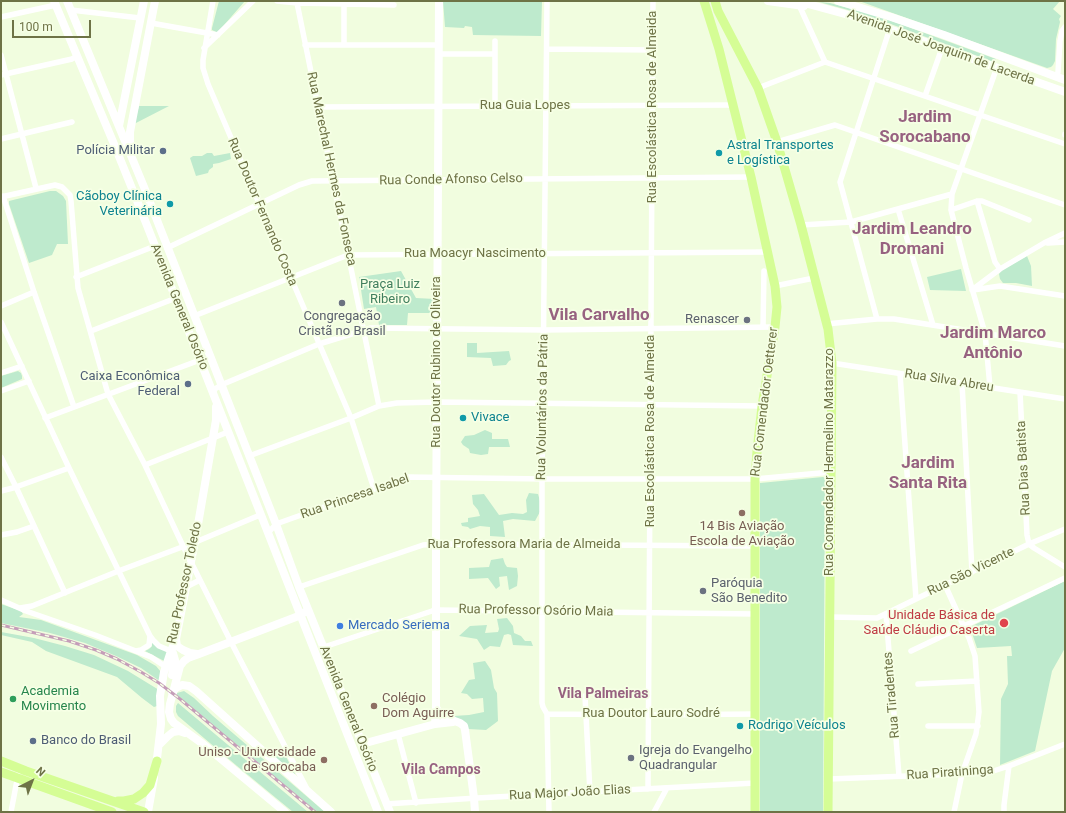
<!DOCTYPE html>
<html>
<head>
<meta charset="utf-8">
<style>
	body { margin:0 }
	#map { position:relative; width:1066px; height:813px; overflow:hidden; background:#f1fddf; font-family:Roboto,sans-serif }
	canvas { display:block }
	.frame { position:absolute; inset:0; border:2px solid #6e7346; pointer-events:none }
	.north { position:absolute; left:12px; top:761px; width:40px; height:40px; -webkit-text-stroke:3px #f6ffe5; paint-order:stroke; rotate:42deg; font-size:11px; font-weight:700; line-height:16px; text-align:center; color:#6e7346 }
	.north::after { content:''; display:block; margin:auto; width:14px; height:18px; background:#6e7346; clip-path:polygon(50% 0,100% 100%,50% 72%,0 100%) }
	.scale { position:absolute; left:12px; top:20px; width:79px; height:18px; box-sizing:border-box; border:2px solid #6e7346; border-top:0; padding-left:5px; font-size:12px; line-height:14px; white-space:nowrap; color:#6e7346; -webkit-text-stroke:3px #f6ffe5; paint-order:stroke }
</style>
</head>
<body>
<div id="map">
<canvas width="1066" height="813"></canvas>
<div class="frame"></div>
<div class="north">N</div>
<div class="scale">100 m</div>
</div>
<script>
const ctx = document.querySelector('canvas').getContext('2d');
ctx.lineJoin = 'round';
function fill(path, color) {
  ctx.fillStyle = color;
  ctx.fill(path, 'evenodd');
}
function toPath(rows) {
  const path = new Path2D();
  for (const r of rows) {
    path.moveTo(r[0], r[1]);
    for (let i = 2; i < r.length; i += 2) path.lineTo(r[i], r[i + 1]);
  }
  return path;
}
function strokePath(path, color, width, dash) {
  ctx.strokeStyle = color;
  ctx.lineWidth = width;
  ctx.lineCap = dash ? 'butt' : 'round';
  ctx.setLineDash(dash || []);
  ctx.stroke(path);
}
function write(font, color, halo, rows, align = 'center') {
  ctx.font = font + ' Roboto,sans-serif';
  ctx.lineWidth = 3.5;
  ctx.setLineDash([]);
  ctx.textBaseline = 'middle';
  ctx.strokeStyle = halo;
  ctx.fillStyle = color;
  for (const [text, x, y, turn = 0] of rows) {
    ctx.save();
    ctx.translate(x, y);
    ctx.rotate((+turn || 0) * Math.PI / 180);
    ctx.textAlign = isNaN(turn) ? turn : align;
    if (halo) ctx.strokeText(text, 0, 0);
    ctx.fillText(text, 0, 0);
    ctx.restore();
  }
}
fill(toPath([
	[219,1,245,1,218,32,216,32,212,30,212,28],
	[443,1,542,1,541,36,473,35,472,27,465,26,464,28,445,27],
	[859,1,1060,1,1053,9,1061,16,1059,19,1060,22,1056,39,1055,61,1053,65,1051,67,1047,68],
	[819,2,830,3,878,16,996,59,994,62,877,19,848,10],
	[139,106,169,106,134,124],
	[207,153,212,153,214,156,230,153,231,159,219,163,213,164,213,167,209,170,208,173,196,176,190,158,193,156,202,156],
	[50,191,56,191,63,196,66,201,68,244,57,244,52,255,29,263,9,204,9,201,13,200],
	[1027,256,1031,266,1032,286,1016,283,1003,283,1000,279,999,274,1002,270],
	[961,269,966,291,930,290,927,277],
	[401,271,416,298,435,299,435,313,408,313,407,325,379,325,376,307,364,309,359,277],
	[467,343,477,343,477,353,509,351,511,360,509,361,506,365,493,366,491,358,467,357],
	[18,371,21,373,22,376,22,379,1,388,1,376],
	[485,430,492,433,492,439,508,439,510,447,489,447,488,454,481,455,470,453,469,449,463,445,461,442,465,436,474,435],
	[823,477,825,478,824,653,823,812,760,812,760,483],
	[529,493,538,494,542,508,535,521,513,519,503,521,505,537,490,536,490,527,480,526,470,529,468,527,462,526,461,523,468,522,468,518,480,516,478,510,473,504,472,495,484,494,499,515,512,513,523,514,527,512,526,500],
	[503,558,505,564,507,567,517,568,518,576,517,586,509,590,507,576,499,577,500,586,496,589,488,578,469,579,469,568,489,567,491,560],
	[1065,581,1065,648,1052,671,1035,751,1000,765,1001,699,1008,684,1007,656,1012,656,1011,646,977,648,970,627],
	[1,604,21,611,23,614,19,617,41,620,137,655,156,666,161,672,161,682,141,668,116,656,85,643,50,633,1,623],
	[507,618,513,626,514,633,521,636,525,641,531,641,533,646,513,645,511,635,508,634,504,635,500,647,490,646,484,650,477,639,459,636,470,626,487,625,485,633,498,632,499,629,497,619],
	[1,632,34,638,65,646,94,655,128,671,159,690,157,706,154,707,142,698,117,677,46,651,32,642,1,635],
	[152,642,168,653,166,662,145,651,149,649,152,646],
	[485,661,491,670,494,688,497,693,498,721,486,730,468,729,453,716,469,715,484,712,483,698,472,699,467,694,461,693,469,680,475,679,473,663],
	[184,691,194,698,213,716,325,812,317,812,177,695,177,693],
	[178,703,308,812,293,812,237,766,178,716,176,712,176,706],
	[281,747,295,774,294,774,273,755]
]), '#beeacd');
strokePath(toPath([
	[213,1,203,60,203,68,208,84,351,418,374,489],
	[277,1,297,3,394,5],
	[344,1,344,45],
	[547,1,542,479,542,703,543,707,547,714,549,812],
	[297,3,379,406],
	[799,5,825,62],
	[71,10,140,18],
	[1,17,56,5],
	[151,23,218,35],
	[495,41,495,106],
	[305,45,438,45],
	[204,48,253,1],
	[547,49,653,50],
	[438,54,494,54],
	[1,55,36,188],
	[1,75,72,59,77,56],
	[1057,77,1058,72,1060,41,1062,31,1065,27],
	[758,88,825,62,1065,144],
	[925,96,942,48],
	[318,107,733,105],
	[1065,134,1065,135],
	[1,139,72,122],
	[777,142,835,125,1065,205],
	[746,159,783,163],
	[3,196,34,292,74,407],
	[1,197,55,185,62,187,70,195,71,201,78,288,108,394,145,465,183,546,231,642,306,787],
	[977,201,995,262,1000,269],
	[898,209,933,325],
	[951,210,977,201,982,201,1029,220],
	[801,225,851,222,952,194],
	[1048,243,1065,242],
	[167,248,299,185,312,181,751,177],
	[76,277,155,246],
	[775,286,814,278],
	[972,290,1000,269,1044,243,1065,233],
	[973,290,1000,286,1065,296],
	[1,306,34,292],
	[194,316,348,255,768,252],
	[877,319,840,182,890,28],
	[1,322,69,468,150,636,153,640,159,646,171,651],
	[826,324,877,319,894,319,1065,346],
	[763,327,764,271],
	[91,331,176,298],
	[832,363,1065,399],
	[1,373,22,366],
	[900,374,916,599],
	[962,383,972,572],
	[990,387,985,333,966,268,951,210,952,194,997,67],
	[1,391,29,381],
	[1020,392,1027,535,1029,544],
	[213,393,215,389,221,385,319,344,371,328,544,330,775,327],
	[45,418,200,360],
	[249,456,351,418,379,406,397,403,437,402,762,406],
	[1,457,16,487,65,593],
	[145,465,228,432],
	[1,491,13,488,69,468],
	[268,533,276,524,408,477,544,479,755,479,831,472],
	[1,535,17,532,34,526],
	[1029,544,1034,548,1065,567],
	[945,585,969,638,975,656,979,712,976,734,962,774,954,812],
	[186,587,200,580],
	[299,587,423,545,436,544,755,546],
	[1,600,26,611,95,635,151,657,163,665,166,668],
	[20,608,32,606,121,570,198,541,260,515],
	[886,614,899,776],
	[831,617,877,618,1029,544,1065,529],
	[324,647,432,611,437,610,755,614],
	[136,651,141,650,149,645,150,636],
	[911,651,1065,578],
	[918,684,977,681],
	[585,696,590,793],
	[547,714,649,715,755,714],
	[928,726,978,726],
	[398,734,416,803],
	[829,779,987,773,1009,766,1065,744],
	[648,789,653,1],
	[386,804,477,798,755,783],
	[11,812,18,775],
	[654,812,667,788],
	[1004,812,1004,805,1009,766]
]), '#fff', 5.5);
strokePath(toPath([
	[54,1,114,144,146,223,378,812],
	[67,1,144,187,276,524,299,587,390,812],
	[768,1,804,6],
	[797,1,856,17,1034,81,1065,92],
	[838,1,891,17,944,35,1065,80],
	[119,126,144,1],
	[131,149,130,144,130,132,155,1],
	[176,639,177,646,183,650,190,653,197,654],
	[171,651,173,653,175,660,172,675],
	[172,692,176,688,182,685,189,686,196,691,331,812],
	[436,707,438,711,444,717,460,723,464,726,465,730,474,798,475,812],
	[435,724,436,707,436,544,439,1],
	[362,744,435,724,453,722],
	[159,745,168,736,173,732,179,731,185,733],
	[156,767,161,724,160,696,164,672,171,651,176,639,196,536,216,420,216,407],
	[148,812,154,778],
	[285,812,203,744,174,723,171,719,169,712,170,704,180,666,184,661,188,658,199,654,296,617,305,612]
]), '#fff', 8);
strokePath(toPath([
	[704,1,719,49,751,177,775,286,777,307,775,327,762,406,757,451,755,479,755,812],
	[715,1,718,11,758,88,777,142,801,225,828,329,832,363,828,812],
	[1,761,26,771,144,812],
	[1,772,112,812],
	[118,801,124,801,134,799,143,793,150,785,157,761]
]), '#d5fd95', 9);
const rail = toPath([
	[1,625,69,641,96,650,117,659,141,672,159,683,180,699,315,812]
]);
strokePath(rail, '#c59eb9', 3);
strokePath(rail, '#f6ffe5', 1.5, [4.5]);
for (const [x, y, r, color] of [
	[163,151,4,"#5c6f8a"],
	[719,153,4,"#0f9aa8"],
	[170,204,4,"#0f9aa8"],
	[342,303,4,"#6b7280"],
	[747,320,4,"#6b7280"],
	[188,384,4,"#5c6f8a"],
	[463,418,4,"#0f9aa8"],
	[742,513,4,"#8d6e63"],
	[703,591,4,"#6b7280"],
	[1004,623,5,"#e0444e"],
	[340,626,4,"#3f7fe0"],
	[13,699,4,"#2e9e5b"],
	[374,706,4,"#8d6e63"],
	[740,726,4,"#0f9aa8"],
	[33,741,4,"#5c6f8a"],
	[631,758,4,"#6b7280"],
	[324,760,4,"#8d6e63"]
]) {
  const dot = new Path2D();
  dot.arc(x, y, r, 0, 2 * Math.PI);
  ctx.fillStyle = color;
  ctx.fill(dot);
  strokePath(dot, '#f6ffe5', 1.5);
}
write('13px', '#6e7346', '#f6ffe5', [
	["Avenida José Joaquim de Lacerda",941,48,20],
	["Rua Guia Lopes",525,106],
	["Rua Escolástica Rosa de Almeida",653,107,-90],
	["Rua Marechal Hermes da Fonseca",331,169,78],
	["Rua Conde Afonso Celso",451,180,-1],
	["Rua Doutor Fernando Costa",262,212,67],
	["Rua Moacyr Nascimento",475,254],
	["Avenida General Osório",179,307,68],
	["Rua Doutor Rubino de Oliveira",437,362,-90],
	["Rua Silva Abreu",949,381,9],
	["Rua Comendador Oetterer",765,402,-83],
	["Rua Voluntários da Pátria",543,407,-89],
	["Rua Escolástica Rosa de Almeida",651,431,-90],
	["Rua Comendador Hermelino Matarazzo",830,462,-90],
	["Rua Dias Batista",1024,468,-93],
	["Rua Princesa Isabel",355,497,-19],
	["Rua Professora Maria de Almeida",524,545],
	["Rua São Vicente",971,572,-26],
	["Rua Professor Toledo",185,583,-78],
	["Rua Professor Osório Maia",536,611,1],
	["Rua Tiradentes",892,695,-95],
	["Avenida General Osório",348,709,68],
	["Rua Doutor Lauro Sodré",651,714],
	["Rua Piratininga",950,773,-4],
	["Rua Major João Elias",570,793,-3]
]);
write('13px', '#0d838f', '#f6ffe5', [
	["Astral Transportes",727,146],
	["e Logística",727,161],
	["Cãoboy Clínica",162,197,"right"],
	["Veterinária",162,212,"right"],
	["Vivace",471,418],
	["Rodrigo Veículos",748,726]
], 'left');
write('13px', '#4e5e75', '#f6ffe5', [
	["Polícia Militar",155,151],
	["Caixa Econômica",180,377],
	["Federal",180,392],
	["Banco do Brasil",41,741,"left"]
], 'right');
write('13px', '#407f5e', '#f6ffe5', [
	["Praça Luiz",390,285],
	["Ribeiro",390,300]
]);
write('13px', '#5b616d', '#f6ffe5', [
	["Congregação",342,317,"center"],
	["Cristã no Brasil",342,332,"center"],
	["Renascer",739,320,"right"],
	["Paróquia",711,584],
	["São Benedito",711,599],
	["Igreja do Evangelho",639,751],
	["Quadrangular",639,766]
], 'left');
write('13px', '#785e54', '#f6ffe5', [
	["14 Bis Aviação",742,527],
	["Escola de Aviação",742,542],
	["Colégio",382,699,"left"],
	["Dom Aguirre",382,714,"left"],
	["Uniso - Universidade",316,753,"right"],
	["de Sorocaba",316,768,"right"]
]);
write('13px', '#be3a42', '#f6ffe5', [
	["Unidade Básica de",995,616],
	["Saúde Cláudio Caserta",995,631]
], 'right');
write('13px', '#366cbe', '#f6ffe5', [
	["Mercado Seriema",348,626]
], 'left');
write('13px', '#27864d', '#f6ffe5', [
	["Academia",21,692],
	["Movimento",21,707]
], 'left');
write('bold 14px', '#976280', '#f6ffe5', [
	["Vila Palmeiras",603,694],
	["Vila Campos",441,770]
]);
write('bold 17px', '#976280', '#f6ffe5', [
	["Jardim",925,118],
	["Sorocabano",925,138],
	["Jardim Leandro",912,230],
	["Dromani",912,250],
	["Vila Carvalho",599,316],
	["Jardim Marco",993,334],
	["Antônio",993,354],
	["Jardim",928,464],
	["Santa Rita",928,484]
]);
</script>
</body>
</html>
